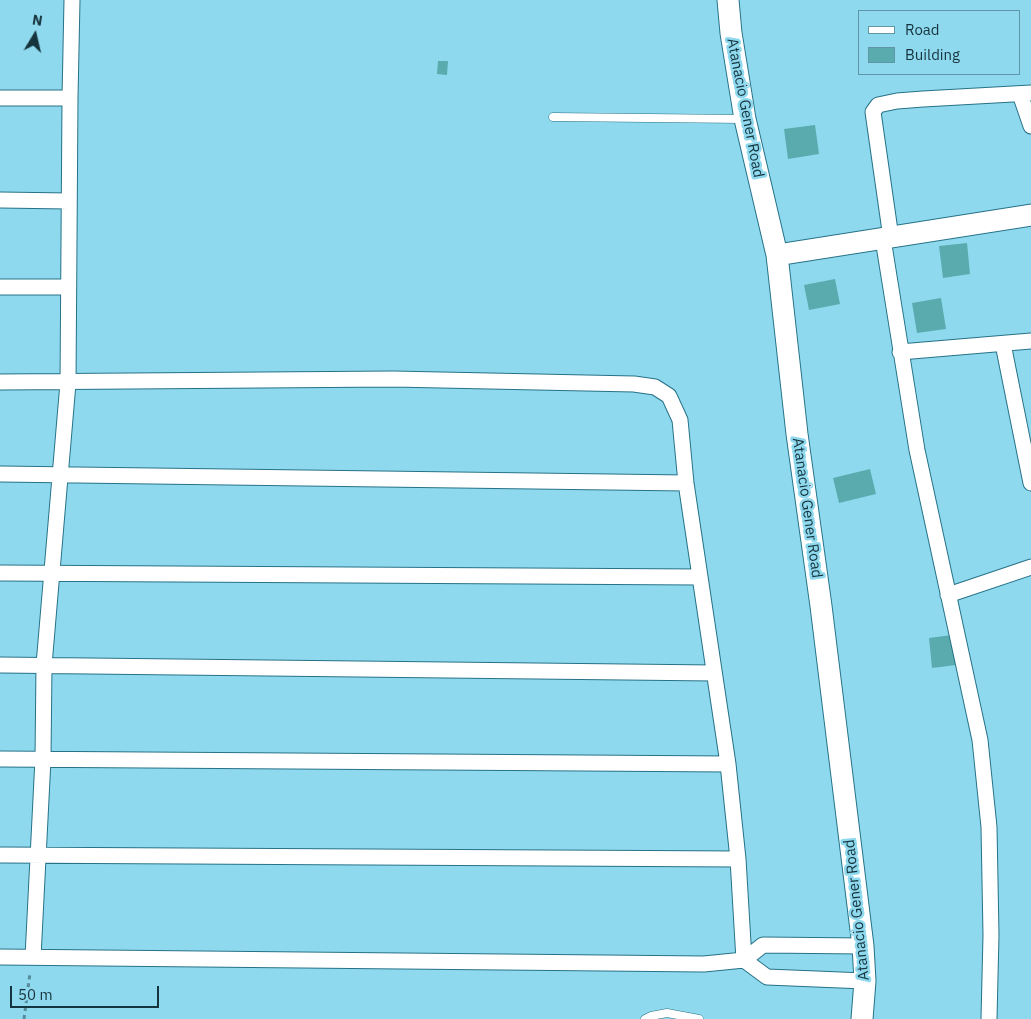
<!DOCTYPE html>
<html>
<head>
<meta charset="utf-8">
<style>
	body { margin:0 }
	#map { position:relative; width:1031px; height:1019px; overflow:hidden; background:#8fd9ef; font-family:"IBM Plex Sans",sans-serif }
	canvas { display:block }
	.legend { position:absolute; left:858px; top:10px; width:162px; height:65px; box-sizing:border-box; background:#8fd9ef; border:1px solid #5f97a8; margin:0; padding:6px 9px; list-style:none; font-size:15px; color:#16343d }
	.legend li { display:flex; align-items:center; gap:10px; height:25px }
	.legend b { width:25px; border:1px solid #5f97a8 }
	.north { position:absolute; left:10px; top:10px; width:50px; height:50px; -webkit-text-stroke:4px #8fd9ef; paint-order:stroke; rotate:9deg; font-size:14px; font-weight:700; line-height:20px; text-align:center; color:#16343d }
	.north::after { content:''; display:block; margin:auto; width:18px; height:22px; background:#16343d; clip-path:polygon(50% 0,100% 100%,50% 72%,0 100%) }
	.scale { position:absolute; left:10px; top:986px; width:149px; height:22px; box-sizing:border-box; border:2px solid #16343d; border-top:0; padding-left:6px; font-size:15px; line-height:18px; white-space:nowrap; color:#16343d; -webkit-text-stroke:4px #8fd9ef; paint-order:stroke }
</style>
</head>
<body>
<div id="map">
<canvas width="1031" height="1019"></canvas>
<ul class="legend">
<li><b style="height:6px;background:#fff"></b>Road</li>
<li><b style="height:14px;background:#5aabae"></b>Building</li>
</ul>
<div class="north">N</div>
<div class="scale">50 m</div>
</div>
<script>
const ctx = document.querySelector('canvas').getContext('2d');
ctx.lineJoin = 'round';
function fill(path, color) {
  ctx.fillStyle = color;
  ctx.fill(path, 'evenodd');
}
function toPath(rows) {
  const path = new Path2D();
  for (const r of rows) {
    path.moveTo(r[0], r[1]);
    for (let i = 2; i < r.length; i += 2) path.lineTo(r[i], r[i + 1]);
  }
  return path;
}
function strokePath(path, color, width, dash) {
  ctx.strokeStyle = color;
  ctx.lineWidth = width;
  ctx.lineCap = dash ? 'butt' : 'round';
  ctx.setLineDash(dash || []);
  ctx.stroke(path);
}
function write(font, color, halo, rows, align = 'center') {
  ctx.font = font + ' "IBM Plex Sans",sans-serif';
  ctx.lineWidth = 5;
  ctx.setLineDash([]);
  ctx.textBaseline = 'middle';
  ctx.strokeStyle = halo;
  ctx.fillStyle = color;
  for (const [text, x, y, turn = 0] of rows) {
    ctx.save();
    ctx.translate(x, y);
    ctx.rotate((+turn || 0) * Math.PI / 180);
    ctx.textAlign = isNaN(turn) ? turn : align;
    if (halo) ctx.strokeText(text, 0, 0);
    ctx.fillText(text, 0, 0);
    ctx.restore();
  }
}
fill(toPath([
	[438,61,448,61,447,75,437,74],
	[815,125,819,154,788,159,784,129],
	[967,243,970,274,943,278,939,246],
	[835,279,840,304,809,310,804,285],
	[941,298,946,329,917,333,912,303],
	[870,469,876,494,839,503,833,478],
	[952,635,956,665,932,668,929,638]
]), '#5aabae');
const lane = toPath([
	[553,117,743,119],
	[645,1019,651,1016,667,1013,699,1019]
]);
const street = toPath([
	[1020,94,1031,126],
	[0,98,70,98],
	[0,200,69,201],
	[891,238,873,112,878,105,897,101,923,99,1031,93],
	[883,239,917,450,980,740,989,827,991,935,989,1019],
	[0,287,68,287],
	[1003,344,1031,483],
	[900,352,1031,341],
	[0,382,393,379,634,384,655,387,669,396,680,420,686,483,728,764,738,859,744,960],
	[0,474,686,483],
	[0,573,700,577],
	[948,595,1031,567],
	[0,665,714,673],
	[0,759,728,764],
	[0,855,738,859],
	[0,957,704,964,744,960,763,945,863,946],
	[33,957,43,759,44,665,68,383,70,98,72,0],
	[744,960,767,977,865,981]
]);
const secondary = toPath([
	[728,0,731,33,745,119,777,255,797,434,821,606,863,946,865,981,862,1019],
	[777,255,1031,215]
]);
strokePath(lane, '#267287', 9);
strokePath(street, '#267287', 17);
strokePath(secondary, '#267287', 23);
strokePath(toPath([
	[24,1019,30,973]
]), '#578c9c', 3, [4, 4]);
strokePath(lane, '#fff', 8);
strokePath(street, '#fff', 15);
strokePath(secondary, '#fff', 21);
write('15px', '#16343d', '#8fd9ef', [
	["Atanacio Gener Road",745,108,79],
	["Atanacio Gener Road",807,508,82],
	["Atanacio Gener Road",857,910,-96]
]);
</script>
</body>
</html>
